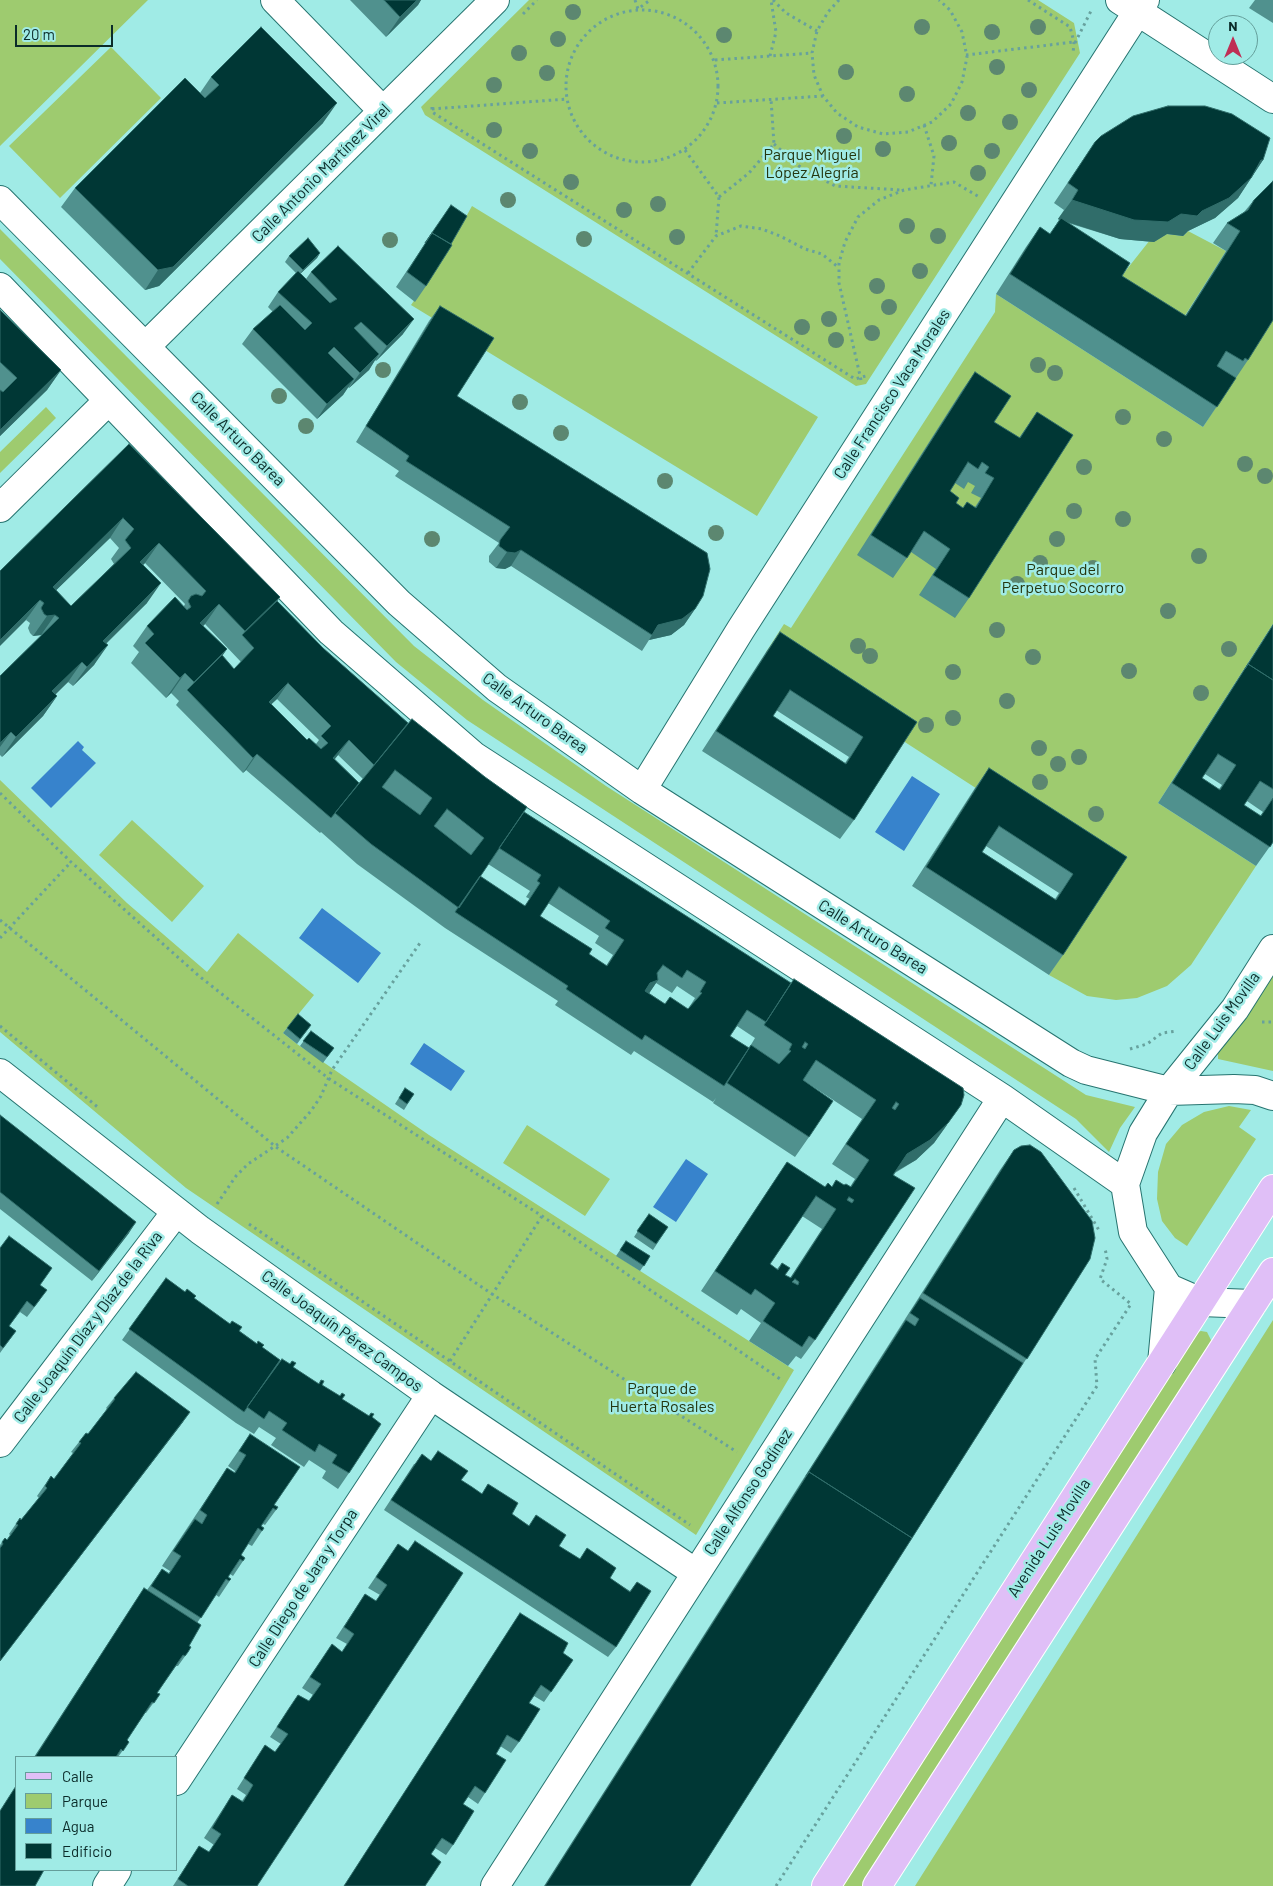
<!DOCTYPE html>
<html>
<head>
<meta charset="utf-8">
<style>
	body { margin:0 }
	#map { position:relative; width:1273px; height:1886px; overflow:hidden; background:#a0ebe6; font-family:Barlow,sans-serif }
	canvas { display:block }
	.legend { position:absolute; left:15px; top:1756px; width:162px; height:115px; box-sizing:border-box; background:#a0ebe6; border:1px solid #649e9a; margin:0; padding:6px 9px; list-style:none; font-size:15px; color:#0b2b29 }
	.legend li { display:flex; align-items:center; gap:10px; height:25px }
	.legend b { width:25px; border:1px solid #649e9a }
	.north { position:absolute; left:1208px; top:15px; width:50px; height:50px; box-sizing:border-box; background:#a0ebe6; border:1px solid #649e9a; border-radius:50%; rotate:0deg; font-size:14px; font-weight:700; line-height:20px; text-align:center; color:#0b2b29 }
	.north::after { content:''; display:block; margin:auto; width:18px; height:22px; background:#bf2f55; clip-path:polygon(50% 0,100% 100%,50% 72%,0 100%) }
	.scale { position:absolute; left:15px; top:25px; width:98px; height:22px; box-sizing:border-box; border:2px solid #0b2b29; border-top:0; padding-left:6px; font-size:15px; line-height:18px; white-space:nowrap; color:#0b2b29; -webkit-text-stroke:4px #a0ebe6; paint-order:stroke }
</style>
</head>
<body>
<div id="map">
<canvas width="1273" height="1886"></canvas>
<ul class="legend">
<li><b style="height:6px;background:#e0bff7"></b>Calle</li>
<li><b style="height:14px;background:#9ecb6f"></b>Parque</li>
<li><b style="height:14px;background:#3783cc"></b>Agua</li>
<li><b style="height:14px;background:#003735"></b>Edificio</li>
</ul>
<div class="north">N</div>
<div class="scale">20 m</div>
</div>
<script>
const ctx = document.querySelector('canvas').getContext('2d');
ctx.lineJoin = 'round';
function fill(path, color) {
  ctx.fillStyle = color;
  ctx.fill(path, 'evenodd');
}
function toPath(rows) {
  const path = new Path2D();
  for (const r of rows) {
    if (r.length === 3) {
      path.moveTo(r[0] + r[2], r[1]);
      path.arc(r[0], r[1], r[2], 0, 2 * Math.PI);
      continue;
    }
    path.moveTo(r[0], r[1]);
    for (let i = 2; i < r.length; i += 2) path.lineTo(r[i], r[i + 1]);
  }
  return path;
}
function strokePath(path, color, width, dash) {
  ctx.strokeStyle = color;
  ctx.lineWidth = width;
  ctx.lineCap = dash ? 'butt' : 'round';
  ctx.setLineDash(dash || []);
  ctx.stroke(path);
}
function write(font, color, halo, rows, align = 'center') {
  ctx.font = font + ' Barlow,sans-serif';
  ctx.lineWidth = 5;
  ctx.setLineDash([]);
  ctx.textBaseline = 'middle';
  ctx.strokeStyle = halo;
  ctx.fillStyle = color;
  for (const [text, x, y, turn = 0] of rows) {
    ctx.save();
    ctx.translate(x, y);
    ctx.rotate((+turn || 0) * Math.PI / 180);
    ctx.textAlign = isNaN(turn) ? turn : align;
    if (halo) ctx.strokeText(text, 0, 0);
    ctx.fillText(text, 0, 0);
    ctx.restore();
  }
}
fill(toPath([
	[0,0,148,0,0,146],
	[529,0,1038,0,1074,23,1080,53,866,384,856,386,425,115,421,107],
	[111,47,161,98,60,198,9,146],
	[472,206,818,417,757,516,411,305,442,260],
	[0,229,414,646,483,700,606,786,1086,1095,1135,1107,1120,1128,1109,1152,1076,1119,467,720,396,662,0,259],
	[1188,231,1226,251,1172,336,1116,283,1150,240,1167,234,1183,236],
	[996,294,1203,427,1273,319,1273,624,1158,803,1256,866,1191,965,1167,986,1137,998,1116,1000,1087,996,1049,975,1113,877,766,652,784,624,791,628,995,312],
	[46,407,56,418,0,473,0,452],
	[0,780,127,903,207,972,238,933,314,995,283,1033,297,1044,429,1135,794,1370,696,1535,186,1188,0,1032],
	[132,820,204,886,172,922,99,855],
	[1273,966,1273,1071,1218,1059,1218,1051],
	[1229,1106,1251,1110,1239,1127,1256,1139,1187,1246,1175,1238,1162,1221,1157,1199,1158,1172,1166,1144,1182,1125,1204,1112],
	[527,1125,610,1179,585,1216,503,1163],
	[1273,1320,1273,1886,915,1886],
	[1201,1331,1207,1332,1212,1342,863,1886,839,1886,1194,1333]
]), '#9ecb6f');
fill(toPath([
	[78,741,84,747,82,750,96,763,51,808,31,788],
	[912,776,940,794,904,851,875,832],
	[322,908,381,953,358,983,299,938],
	[424,1043,465,1071,451,1091,410,1064],
	[686,1159,708,1174,676,1222,653,1207]
]), '#3783cc');
const minor = toPath([
	[275,0,383,111],
	[1120,0,1273,99],
	[0,200,399,603,497,688,642,790,1071,1063,1086,1070,1169,1091,1234,1089,1255,1090,1273,1096],
	[0,287,331,632,474,756,1002,1098,1125,1184],
	[146,346,495,0],
	[0,508,108,401],
	[642,790,741,629,1145,0],
	[0,1073,200,1230,431,1395,696,1573],
	[1252,1304,1201,1302,1169,1288,1133,1232,1125,1184,1143,1133,1169,1091,1235,1009,1273,949],
	[1162,1363,1169,1288],
	[0,1443,176,1212],
	[176,1781,431,1395],
	[107,1886,117,1870],
	[495,1886,1002,1098]
]);
const major = toPath([
	[826,1886,1273,1189],
	[877,1886,1273,1272]
]);
strokePath(minor, '#267470', 30);
strokePath(major, '#fff', 30);
strokePath(toPath([
	[635,0,638,9,650,0],
	[773,0,786,13,817,31],
	[839,0,828,12,817,31,812,53,814,75,823,96,837,113,858,127,883,134,908,132,932,122,951,104,962,82,967,57,962,32,950,10,939,0],
	[1028,0,1070,27,1074,42,1073,54],
	[642,86,76],
	[523,14,537,0],
	[1075,43,1091,11],
	[966,55,1074,42],
	[770,56,776,32,771,0],
	[715,60,812,53],
	[717,103,823,96],
	[432,107,432,112,855,379,866,376],
	[432,109,567,99],
	[924,125,934,156,931,185],
	[774,144,799,166,835,186,901,190],
	[685,150,719,197,716,236],
	[719,197,749,173,774,144,771,99],
	[688,273,716,236,741,226,762,229,780,236,805,249,822,254,838,267],
	[861,380,839,283,839,263,845,242,858,217,879,200,904,190,954,182,981,198],
	[0,793,71,862,199,976,328,1078,542,1216,783,1381],
	[0,920,276,1147,492,1294,737,1452],
	[0,938,71,862],
	[1262,1022,1273,1022],
	[0,1026,100,1109],
	[1130,1049,1147,1044,1162,1033,1177,1031],
	[1074,1188,1100,1232],
	[217,1204,236,1176,248,1164,287,1138,311,1111,321,1096,332,1070,420,943],
	[249,1224,690,1525],
	[450,1361,542,1216],
	[776,1886,1097,1386,1095,1359,1131,1304,1100,1279,1107,1259,1105,1248]
]), '#67a19d', 3, [2.5, 4]);
strokePath(minor, '#fff', 28);
strokePath(major, '#e0bff7', 28);
ctx.fillStyle = '#5c8770';
for (const [x, y] of [
	[573,12],
	[922,27],
	[1038,27],
	[992,32],
	[724,35],
	[558,39],
	[519,53],
	[997,67],
	[846,72],
	[547,73],
	[494,85],
	[1029,90],
	[907,94],
	[968,113],
	[1010,122],
	[494,130],
	[844,136],
	[949,143],
	[883,149],
	[530,151],
	[992,151],
	[978,173],
	[571,182],
	[508,200],
	[658,204],
	[624,210],
	[907,226],
	[938,236],
	[677,237],
	[584,239],
	[390,240],
	[920,271],
	[877,286],
	[889,307],
	[829,319],
	[802,327],
	[872,333],
	[836,340],
	[1038,365],
	[383,370],
	[1055,373],
	[279,396],
	[520,402],
	[1123,417],
	[306,426],
	[561,433],
	[1164,439],
	[1245,464],
	[1084,467],
	[1265,476],
	[665,481],
	[1074,511],
	[1123,519],
	[716,533],
	[432,539],
	[1057,539],
	[1199,556],
	[1040,563],
	[1093,568],
	[1017,584],
	[1168,611],
	[997,630],
	[858,646],
	[1229,649],
	[870,656],
	[1033,657],
	[1129,671],
	[953,672],
	[1201,693],
	[1007,701],
	[953,718],
	[926,725],
	[1039,748],
	[1079,757],
	[1058,764],
	[1040,782],
	[1096,814]
]) {
  ctx.beginPath();
  ctx.arc(x, y, 8, 0, 2 * Math.PI);
  ctx.fill();
}
fill(toPath([
	[350,0,421,0,418,5,386,37],
	[1255,0,1273,0,1273,23,1249,8],
	[211,77,323,123,159,286,145,290,61,207,75,188,200,93],
	[1095,142,1263,160,1238,198,1215,218,1188,231,1183,236,1167,234,1154,242,1120,239,1068,223,1122,276,1185,316,1226,251,1213,243,1227,223,1244,212,1254,200,1248,360,1203,427,996,294,1026,247,1040,227,1050,234,1059,220,1058,219,1064,210,1054,203],
	[451,205,451,244,426,286,415,302,396,287],
	[320,253,317,258,300,274,306,279,311,272,403,334,376,361,375,360,369,370,349,388,348,387,343,395,317,419,242,344,253,329,273,312,268,307,278,292,296,273,285,262,289,256],
	[440,306,457,396,695,609,684,625,671,635,649,640,642,651,511,566,505,569,496,568,489,562,489,556,499,543,395,476,399,471,356,442,429,321],
	[0,310,61,370,47,390,0,436],
	[975,372,994,422,1019,438,1037,412,969,598,955,618,919,595,936,569,911,552,893,578,857,555,961,392],
	[968,482,975,486,971,493,981,498,975,507,963,508,956,503,950,491,955,483,964,489],
	[129,444,280,597,277,601,323,648,408,723,524,812,947,1125,934,1143,916,1160,895,1173,815,1340,801,1359,796,1356,788,1366,749,1341,761,1323,741,1309,737,1315,701,1291,787,1162,825,1187,844,1185,850,1187,855,1179,832,1164,862,1119,803,1080,809,1137,795,1157,713,1103,716,1098,713,1102,634,1051,631,1055,555,1005,558,1001,445,928,445,927,445,928,357,864,321,832,320,833,246,770,243,773,176,705,179,701,171,693,166,698,131,663,139,652,133,646,147,626,184,606,185,604,145,563,143,565,147,603,106,644,94,665,73,686,68,682,55,694,57,696,43,716,2,757,0,755,0,676,42,635,41,635,33,636,30,633,28,628,30,623,26,620],
	[110,538,119,548,111,559,114,564,71,606,56,590],
	[205,624,241,662,234,669,222,656,227,649,203,626],
	[277,699,319,740,316,744,307,740,271,704],
	[338,755,363,779,359,783,335,759],
	[488,864,530,891,526,897,530,899,525,906,475,884],
	[548,903,599,936,595,943,613,955,606,966,589,954,540,916],
	[656,983,672,993,677,986,695,998,688,1009,665,1004,649,993],
	[737,1026,755,1038,749,1048,730,1036],
	[802,1216,822,1229,790,1278,785,1275,782,1263,777,1269,770,1264],
	[1273,624,1273,842,1256,866,1158,803],
	[1205,774,1222,785,1219,789,1202,778],
	[1247,801,1263,812,1260,816,1244,805],
	[780,632,917,722,854,820,840,839,702,751,766,652],
	[776,710,849,757,845,763,773,716],
	[989,768,1127,857,1063,955,1049,975,912,886,975,788],
	[986,846,1059,893,1055,899,982,852],
	[311,1025,297,1044,283,1033,287,1028],
	[311,1031,334,1048,323,1063,300,1046],
	[405,1088,414,1094,404,1110,395,1104],
	[0,1115,129,1233,92,1281,0,1209],
	[1014,1150,1090,1259,690,1886,544,1886,1000,1170],
	[649,1214,668,1227,653,1250,634,1237],
	[626,1241,650,1256,640,1271,616,1256],
	[0,1248,40,1285,40,1300,27,1317,20,1312,9,1326,16,1331,0,1353],
	[166,1278,280,1360,293,1367,318,1384,322,1385,342,1399,369,1416,372,1417,349,1473,338,1489,322,1478,326,1471,309,1460,304,1467,271,1445,276,1438,259,1427,254,1434,236,1423,122,1340],
	[114,1398,183,1422,0,1661,0,1545,5,1538,7,1540,10,1535,9,1534,20,1518,21,1520,39,1498,37,1496,51,1476,54,1479,73,1453,71,1452,79,1442,88,1434,107,1409,106,1408],
	[250,1434,276,1510,265,1525,263,1524,261,1526,262,1531,252,1546,248,1544,241,1555,243,1561,233,1576,230,1574,228,1577,231,1579,219,1597,216,1595,197,1623,189,1646,188,1652,178,1666,176,1666,157,1693,160,1694,146,1713,145,1713,127,1740,129,1742,118,1757,34,1757,144,1588,147,1590,162,1569,169,1573,170,1571,162,1566,227,1468,234,1473,235,1471,228,1466],
	[438,1451,461,1480,482,1494,488,1484,512,1514,559,1546,630,1591,637,1582,616,1647,608,1657,384,1510,414,1464,431,1461],
	[398,1544,408,1551,257,1886,173,1886,199,1846,209,1852,214,1845,204,1838,232,1795,242,1801,246,1795,237,1789,265,1745,275,1752,281,1744,270,1737,298,1695,309,1701,313,1695,302,1688,332,1644,342,1652,347,1644,336,1638,365,1594,376,1601,380,1595,368,1588],
	[520,1613,563,1653,573,1660,544,1702,534,1696,529,1703,519,1742,511,1753,500,1746,496,1754,485,1793,478,1804,468,1797,463,1804,453,1845,446,1855,435,1848,431,1854,425,1886,344,1886]
]), '#50918e');
fill(toPath([
	[417,0,421,0,418,5,386,37,400,17],
	[337,103,323,123,159,286,145,290,158,270],
	[1261,160,1263,160,1238,198,1215,218,1188,231,1183,236,1167,234,1154,242,1120,239,1058,219,1072,200,1202,211],
	[320,253,317,258,299,275,303,270],
	[414,319,403,334,376,361,387,346],
	[379,354,369,370,349,388,360,373],
	[61,370,47,390,0,436,0,430],
	[354,379,343,395,317,419,327,404],
	[123,518,110,538,43,603,53,587],
	[159,543,145,563,126,582,140,562],
	[521,550,511,566,505,569,496,568,507,552],
	[161,583,147,603,89,660,103,641],
	[280,597,266,617,242,635,245,631],
	[40,600,26,620,0,646,0,640],
	[219,604,205,624,186,643,200,623],
	[695,609,684,625,671,635,649,640,658,625],
	[55,615,41,635,33,636,47,616],
	[108,645,94,665,73,686,87,667],
	[227,649,213,669,188,691,194,682],
	[82,662,68,682,39,711,52,691],
	[185,673,171,693,166,698,180,678],
	[288,683,277,699,258,717,269,702],
	[57,696,43,716,2,757,16,737],
	[11,732,0,747,0,743],
	[349,740,338,755,323,773,333,758],
	[257,754,246,770,243,773,253,758],
	[658,980,648,995,639,999,650,983],
	[961,1105,934,1143,916,1160,893,1173,907,1154],
	[136,1222,129,1233,92,1281,99,1271],
	[190,1412,183,1422,0,1661]
]), '#306d6a');
const building = toPath([
	[384,0,417,0,400,17,384,0],
	[261,27,337,103,173,267,158,270,75,188,185,78,205,98,219,85,211,77,261,27],
	[1168,106,1205,106,1232,114,1270,138,1263,160,1261,160,1251,178,1229,198,1202,211,1197,216,1181,214,1168,222,1134,220,1072,200,1078,190,1068,183,1095,142,1101,136,1133,116,1168,106],
	[1273,181,1273,320,1248,360,1245,358,1243,361,1226,351,1217,366,1236,378,1217,407,1010,274,1040,227,1050,234,1061,218,1130,263,1122,276,1186,316,1240,231,1227,223,1248,210,1254,200,1273,181],
	[451,205,467,216,451,244,432,233,425,243,451,205],
	[432,233,452,245,426,286,407,272,432,233],
	[308,238,320,253,303,270,289,256,308,238],
	[338,246,414,319,387,346,361,322,354,328,379,354,360,373,334,347,328,353,354,379,327,404,253,329,280,305,305,330,312,323,278,292,298,271,330,303,337,299,311,272,338,246],
	[440,306,494,338,457,396,707,553,710,569,703,596,695,609,682,619,658,625,652,635,521,550,515,553,507,552,499,546,500,540,510,527,406,461,409,456,366,426,440,306],
	[0,310,61,370,0,430,0,390,3,392,17,378,0,362,0,310],
	[975,372,1011,396,994,422,1020,438,1037,412,1073,435,969,598,933,575,950,549,924,531,907,558,871,535,975,372],
	[968,462,978,469,982,462,989,467,985,473,994,478,976,508,967,502,963,508,956,503,959,498,950,491,968,462],
	[129,444,280,597,245,631,219,604,200,623,227,649,194,682,185,673,180,678,145,643,154,634,147,626,175,597,187,610,191,607,188,601,191,596,196,594,202,596,206,591,159,543,140,562,161,583,103,641,108,645,87,667,82,662,52,691,57,696,16,737,11,732,0,743,0,676,59,618,55,615,47,616,44,614,41,608,44,603,40,600,0,640,0,571,129,444],
	[123,518,134,529,125,540,131,548,71,606,53,587,123,518],
	[277,601,323,648,408,723,374,765,349,740,333,758,359,783,331,818,257,754,253,758,187,690,222,655,234,669,254,648,242,635,277,601],
	[288,683,331,726,321,736,328,743,321,749,309,738,307,740,269,702,288,683],
	[1273,625,1273,680,1248,664,1245,669,1273,625],
	[780,632,917,722,854,820,716,731,780,632],
	[790,690,863,737,846,764,773,716,790,690],
	[1248,664,1273,680,1273,789,1260,781,1244,805,1261,816,1273,798,1273,842,1270,847,1172,783,1248,664],
	[1218,754,1236,765,1220,790,1202,778,1218,754],
	[412,719,485,777,527,807,459,908,371,844,335,813,412,719],
	[395,770,432,798,420,815,382,787,395,770],
	[447,809,484,838,471,855,434,826,447,809],
	[989,768,1127,857,1063,955,926,867,989,768],
	[999,826,1073,874,1056,900,982,852,999,826],
	[524,812,791,983,766,1022,747,1010,730,1036,749,1048,724,1086,645,1035,642,1040,566,989,568,986,455,912,480,876,525,906,540,883,537,881,541,875,499,848,524,812],
	[559,887,610,921,605,928,624,940,607,966,589,954,592,949,540,916,559,887],
	[663,965,682,978,687,970,706,982,700,992,702,993,688,1009,670,997,665,1004,645,991,650,983,658,980,657,973,663,965],
	[794,979,963,1088,964,1095,961,1105,948,1123,930,1140,907,1154,893,1175,915,1188,815,1340,809,1336,802,1347,763,1321,775,1303,755,1289,751,1295,715,1271,787,1162,825,1187,828,1183,832,1187,836,1180,844,1185,846,1184,851,1187,869,1160,846,1144,876,1100,816,1060,803,1080,833,1101,809,1137,727,1083,751,1045,779,1064,791,1051,789,1050,792,1044,764,1025,794,979],
	[805,1042,808,1044,805,1049,802,1047,805,1042],
	[896,1102,899,1104,895,1110,892,1108,896,1102],
	[816,1196,836,1209,791,1278,785,1275,790,1268,782,1263,778,1270,770,1264,816,1196],
	[849,1197,854,1200,852,1203,847,1200,849,1197],
	[795,1279,799,1282,798,1285,792,1282,795,1279],
	[298,1014,311,1025,300,1039,287,1028,298,1014],
	[311,1031,334,1048,327,1057,303,1041,311,1031],
	[405,1088,414,1094,407,1104,399,1098,405,1088],
	[0,1115,136,1222,99,1271,0,1192,0,1115],
	[1030,1145,1041,1152,1092,1221,1095,1238,1090,1259,1027,1359,923,1293,1014,1150,1021,1146,1030,1145],
	[649,1214,668,1227,656,1244,637,1231,649,1214],
	[9,1236,52,1268,40,1285,47,1290,34,1307,27,1301,9,1326,16,1331,3,1348,0,1345,0,1248,9,1236],
	[626,1241,650,1256,644,1266,620,1250,626,1241],
	[166,1278,185,1292,187,1289,196,1296,194,1298,230,1324,232,1321,242,1327,239,1331,257,1344,258,1341,264,1345,262,1347,280,1360,244,1412,129,1329,166,1278],
	[920,1298,1023,1363,912,1538,809,1472,806,1476,906,1320,915,1326,919,1319,910,1313,920,1298],
	[282,1359,290,1364,292,1361,296,1363,293,1367,319,1384,321,1380,324,1381,322,1385,340,1396,342,1393,345,1395,342,1399,369,1416,371,1413,374,1414,372,1417,381,1424,349,1473,332,1463,337,1455,319,1444,315,1452,282,1430,287,1423,269,1411,264,1419,247,1407,282,1359],
	[136,1372,190,1412,0,1661,0,1548,3,1544,2,1542,5,1538,7,1540,18,1525,16,1524,20,1518,21,1520,47,1488,45,1486,51,1476,54,1479,81,1443,79,1442,86,1433,88,1434,115,1399,114,1398,136,1372],
	[250,1434,300,1467,274,1505,278,1507,276,1510,273,1508,261,1526,264,1528,262,1531,258,1528,241,1555,245,1558,243,1561,240,1559,228,1577,231,1579,229,1581,226,1579,201,1618,151,1586,162,1569,169,1574,181,1556,173,1551,195,1519,202,1524,207,1515,200,1510,227,1468,235,1473,246,1455,239,1451,250,1434],
	[438,1451,468,1471,461,1480,472,1487,482,1494,488,1484,518,1503,512,1514,529,1526,536,1515,566,1535,559,1546,580,1559,587,1548,616,1568,610,1578,630,1592,637,1582,651,1591,616,1647,391,1500,422,1454,431,1461,438,1451],
	[809,1472,912,1538,690,1886,545,1886,809,1472],
	[415,1541,463,1573,257,1886,188,1886,178,1879,199,1846,209,1852,221,1834,212,1828,232,1795,243,1802,253,1785,244,1778,265,1745,275,1752,288,1734,277,1727,288,1710,298,1695,309,1701,321,1684,310,1677,332,1644,342,1652,354,1634,344,1627,365,1594,376,1601,387,1585,376,1577,398,1544,408,1551,415,1541],
	[144,1588,201,1625,189,1646,191,1647,188,1652,185,1656,183,1655,157,1693,160,1694,154,1703,152,1702,127,1740,129,1742,123,1751,121,1749,116,1757,35,1757,144,1588],
	[520,1613,568,1643,563,1653,573,1660,551,1692,541,1685,529,1703,540,1709,519,1742,507,1735,496,1754,506,1760,485,1793,475,1786,463,1804,474,1811,453,1845,442,1838,431,1854,441,1862,425,1886,344,1886,520,1613],
	[16,1786,16,1870,44,1870,35,1886,0,1886,0,1811,16,1786]
]);
fill(building, '#003735');
strokePath(building, '#306d6a', 1);
write('16px', '#24360f', '#a0ebe6', [
	["Parque Miguel",812,155],
	["López Alegría",812,173],
	["Parque del",1063,570],
	["Perpetuo Socorro",1063,588],
	["Parque de",662,1389],
	["Huerta Rosales",662,1407]
]);
write('16px', '#0b2b29', '#a0ebe6', [
	["Calle Antonio Martínez Virel",321,173,-45],
	["Calle Francisco Vaca Morales",892,394,-57],
	["Calle Arturo Barea",238,439,45],
	["Calle Arturo Barea",535,713,36],
	["Calle Arturo Barea",873,937,32],
	["Calle Luis Movilla",1222,1021,-54],
	["Calle Joaquín Díaz y Díaz de la Riva",88,1327,-53],
	["Calle Joaquín Pérez Campos",342,1331,36],
	["Calle Alfonso Godínez",748,1492,-57],
	["Avenida Luis Movilla",1049,1538,-57],
	["Calle Diego de Jara y Torpa",303,1588,-57]
]);
</script>
</body>
</html>
